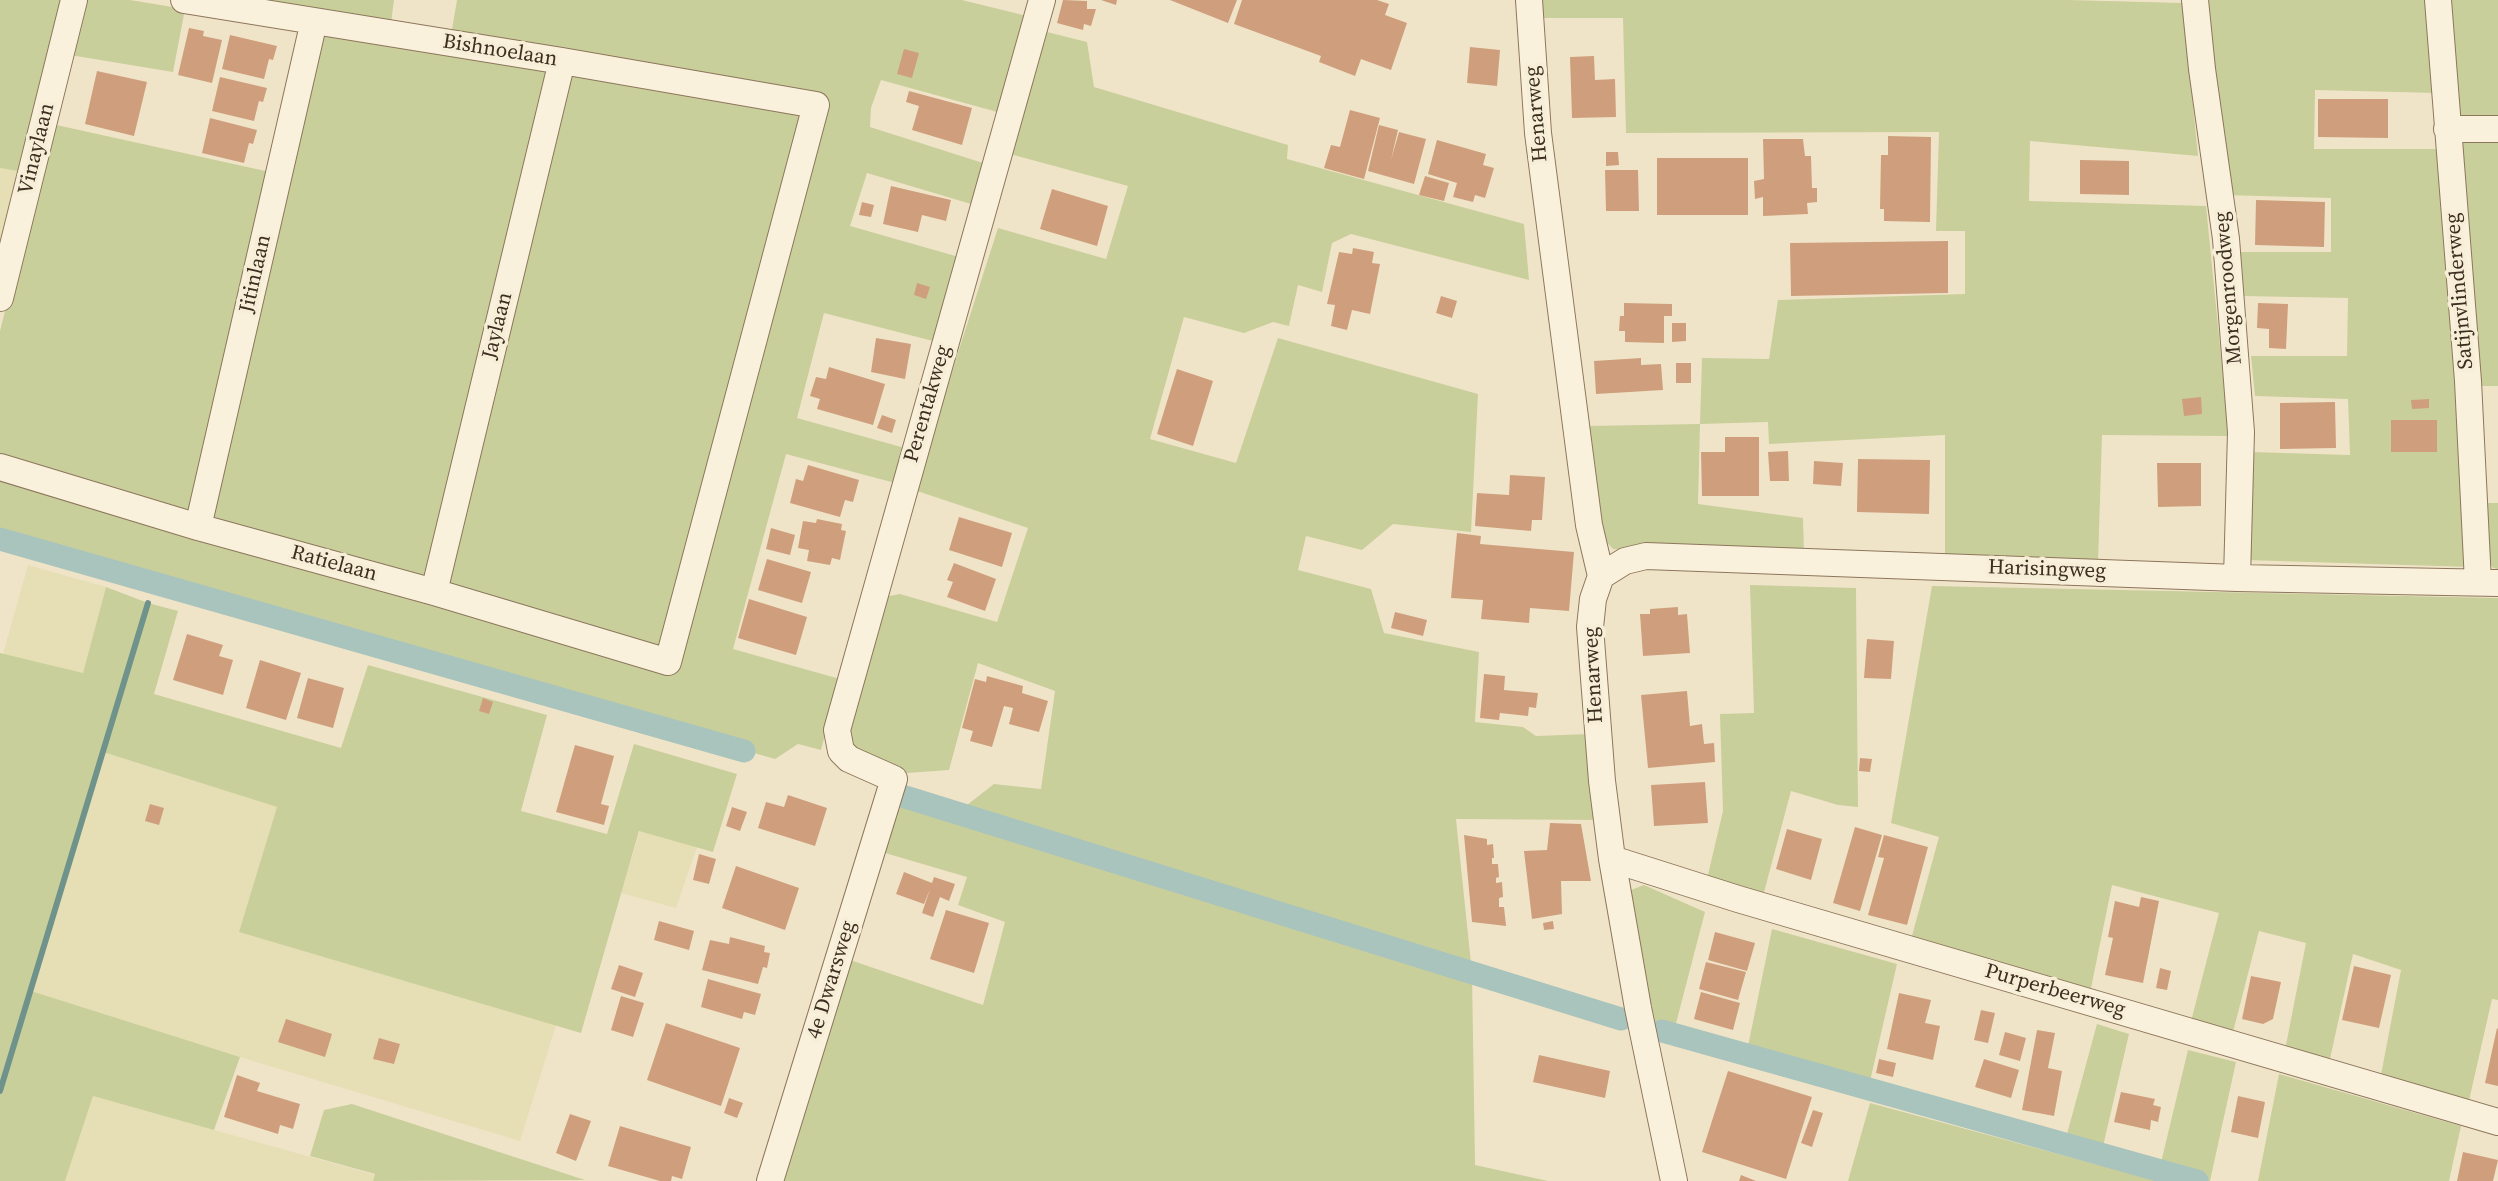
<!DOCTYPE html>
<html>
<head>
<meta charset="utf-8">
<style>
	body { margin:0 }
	canvas { display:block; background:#f0e4c8 }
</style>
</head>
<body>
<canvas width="2498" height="1181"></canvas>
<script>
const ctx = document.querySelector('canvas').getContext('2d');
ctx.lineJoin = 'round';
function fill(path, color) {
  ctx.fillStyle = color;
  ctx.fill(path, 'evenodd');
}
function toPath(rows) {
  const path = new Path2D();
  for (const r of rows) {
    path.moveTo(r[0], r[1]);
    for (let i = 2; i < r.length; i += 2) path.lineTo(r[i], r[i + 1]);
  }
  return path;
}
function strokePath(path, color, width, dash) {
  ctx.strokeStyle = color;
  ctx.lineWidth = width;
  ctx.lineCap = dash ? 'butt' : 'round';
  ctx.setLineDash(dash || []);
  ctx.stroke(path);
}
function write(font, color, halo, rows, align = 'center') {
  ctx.font = font + ' "Source Serif 4",serif';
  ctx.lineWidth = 7;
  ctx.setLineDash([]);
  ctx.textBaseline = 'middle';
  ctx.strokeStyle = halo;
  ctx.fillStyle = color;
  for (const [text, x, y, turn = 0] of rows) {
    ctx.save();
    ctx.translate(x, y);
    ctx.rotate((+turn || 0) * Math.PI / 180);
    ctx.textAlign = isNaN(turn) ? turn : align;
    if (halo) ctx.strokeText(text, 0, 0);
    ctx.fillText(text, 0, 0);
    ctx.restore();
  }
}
fill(toPath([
	[0,168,24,172,0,264],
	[28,565,106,587,83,673,3,654],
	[103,752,277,807,239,932,556,1025,520,1141,256,1062,30,991],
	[640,831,697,847,676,908,621,893],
	[93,1096,375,1175,373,1181,65,1181]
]), '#e6deb5');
fill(toPath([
	[0,0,65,0,24,172,0,168],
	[82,0,130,0,185,9,173,72,70,55],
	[247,0,394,0,391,23],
	[457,0,962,0,1027,16,1001,113,881,80,871,108,870,127,983,163,971,204,867,173,850,226,959,257,933,341,824,313,797,418,905,448,895,483,786,454,733,649,840,679,821,750,798,744,775,759,0,539,0,474,673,669,826,101,451,35],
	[1538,0,2068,0,2183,3,2198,156,2030,141,2029,201,2206,206,2229,436,2102,435,2098,563,1945,559,1945,435,1769,444,1768,422,1700,424,1698,504,1803,518,1804,555,1613,549,1601,536,1587,426,1700,424,1702,358,1769,359,1778,300,1965,294,1965,231,1936,231,1939,132,1626,133,1623,18,1538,18],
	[2204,0,2428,0,2437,93,2315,90,2314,149,2439,149,2469,567,2245,560,2250,452,2350,455,2348,399,2255,396,2251,356,2347,356,2348,298,2241,296,2236,252,2331,252,2331,198,2223,195],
	[2445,0,2498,0,2498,121,2454,120],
	[322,29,554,66,425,581,208,520],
	[1047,32,1087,42,1094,87,1288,145,1287,159,1524,224,1529,280,1351,234,1332,243,1322,292,1298,285,1289,326,1273,322,1244,333,1184,317,1150,439,1236,463,1278,338,1478,394,1471,532,1393,524,1362,550,1306,536,1298,570,1371,589,1384,633,1479,652,1475,722,1523,727,1536,736,1590,734,1599,820,1456,819,1472,973,1475,1165,1548,1181,784,1181,850,960,983,1005,1005,922,958,905,967,877,885,853,899,795,958,812,994,784,1041,789,1055,691,978,663,949,770,893,774,857,759,843,737,884,597,900,594,997,622,1028,528,914,490,998,228,1106,259,1128,186,1010,154],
	[568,67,807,111,663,655,442,586],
	[52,124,270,172,191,517,0,460,0,331],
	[2457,135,2498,135,2498,386,2474,386],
	[2486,503,2498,503,2498,569,2493,568,2486,557],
	[1750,585,1856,588,1858,807,1838,805,1791,791,1763,896,1707,879,1723,811,1720,714,1754,713],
	[1932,586,2498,598,2498,1000,2492,999,2468,1105,2380,1080,2401,970,2353,954,2328,1068,2284,1055,2306,943,2259,931,2232,1036,2190,1025,2219,913,2112,885,2090,993,1910,943,1939,837,1891,823],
	[106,587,148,603,178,611,154,694,341,748,368,665,547,715,521,811,607,834,634,744,737,774,713,852,639,831,581,1033,239,932,277,807,103,752,31,991,240,1057,214,1130,93,1096,65,1181,0,1181,0,653,83,673],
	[1644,885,1705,912,1673,1035,1651,1028,1631,890],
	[1772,929,1897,964,1868,1090,1746,1056],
	[2097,1024,2129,1034,2101,1155,2064,1145],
	[2188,1050,2236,1062,2210,1181,2197,1181,2159,1171],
	[2279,1074,2461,1126,2449,1181,2258,1181],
	[1870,1103,2095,1164,2159,1181,1848,1181],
	[352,1104,585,1180,373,1181,375,1174,310,1156,324,1110]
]), '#c9cf9b');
strokePath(toPath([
	[0,1091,148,603]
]), '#6f938a', 6);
strokePath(toPath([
	[0,539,744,751],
	[899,795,1621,1019],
	[1662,1031,2197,1181]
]), '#a9c4bc', 23);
fill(toPath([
	[1063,0,1087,1,1087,9,1096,9,1091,26,1084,24,1083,30,1057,23],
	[1101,0,1117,0,1116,5],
	[1170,0,1237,0,1228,23],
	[1242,0,1377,0,1389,4,1385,15,1407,23,1391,70,1361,59,1355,76,1319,62,1321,56,1234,24],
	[189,28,204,31,203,36,222,40,212,83,178,75],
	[230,35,277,46,273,60,269,59,264,79,222,69],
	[1470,47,1500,50,1497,86,1467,83],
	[904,49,919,53,912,78,897,74],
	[1594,56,1595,80,1615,79,1616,117,1572,118,1570,57],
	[97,71,147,82,134,136,85,124],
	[220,77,267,88,263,102,259,101,254,121,212,111],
	[909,91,972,108,962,145,912,130,919,106,906,102],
	[2318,99,2388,99,2388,138,2318,137],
	[1350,110,1380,118,1364,179,1324,168,1331,145,1340,147],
	[210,118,257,130,253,144,249,143,244,163,202,153],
	[1379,125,1398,130,1391,160,1399,132,1426,139,1414,184,1368,171],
	[1888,136,1931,137,1930,222,1884,221,1884,209,1880,209,1881,155,1888,155],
	[1763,139,1803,139,1805,156,1811,156,1812,188,1817,188,1817,202,1807,203,1808,214,1763,216,1763,197,1755,199,1754,181,1764,179],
	[1437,140,1486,154,1483,165,1494,168,1485,198,1475,195,1473,202,1453,197,1457,183,1428,174],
	[1606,152,1618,152,1619,165,1606,166],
	[1657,158,1748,158,1748,215,1657,215],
	[2080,160,2129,161,2129,195,2080,194],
	[1605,170,1638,170,1639,211,1606,211],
	[1425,176,1449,183,1444,201,1419,195],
	[891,186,951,200,946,221,922,215,918,232,883,224],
	[1052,189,1108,206,1097,246,1040,229],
	[2256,200,2325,202,2324,247,2255,245],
	[862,202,874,205,871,217,859,215],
	[1948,241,1948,293,1791,296,1790,243],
	[1353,248,1374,252,1372,263,1380,264,1370,314,1352,310,1347,330,1331,326,1335,305,1327,304,1339,252,1352,254],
	[917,283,930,287,926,299,914,295],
	[1441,296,1457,301,1452,318,1436,313],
	[1624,303,1672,304,1672,316,1664,316,1664,343,1625,342,1625,331,1619,331,1620,316,1624,316],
	[2258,303,2288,304,2286,349,2269,348,2269,329,2257,328],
	[1672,323,1686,323,1686,341,1672,342],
	[876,338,911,344,905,379,871,372],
	[1641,358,1641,365,1661,364,1663,390,1596,394,1594,361],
	[1676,363,1691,363,1691,383,1676,383],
	[829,367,885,384,873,425,817,409,820,399,810,396,816,377,826,379],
	[1177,369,1213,381,1193,446,1157,434],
	[2201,397,2202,414,2184,416,2182,399],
	[2429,399,2429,408,2412,409,2411,400],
	[2335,402,2336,448,2280,449,2280,403],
	[882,415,896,420,892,433,877,428],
	[2391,420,2437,420,2437,452,2391,452],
	[1725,437,1759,437,1759,496,1702,496,1701,452,1725,452],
	[1788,451,1789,481,1770,481,1768,452],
	[1858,459,1930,460,1929,514,1857,512],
	[1814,461,1843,463,1841,486,1813,484],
	[2157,463,2201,463,2201,506,2158,507],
	[808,465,859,480,853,502,845,500,840,517,790,503,796,479,803,481],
	[1510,475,1545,477,1542,520,1532,520,1531,531,1475,526,1477,493,1509,495],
	[959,517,1012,533,1002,567,949,550],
	[817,519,842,524,841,530,846,531,840,560,832,558,830,565,807,561,809,550,798,548,803,521,816,523],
	[771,528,795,535,790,555,766,549],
	[1457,533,1481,536,1480,544,1574,552,1569,611,1530,608,1529,623,1481,619,1483,600,1451,598],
	[767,559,811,572,802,603,758,590],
	[954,563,996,579,985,611,947,597,953,582,947,580],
	[749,599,807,617,796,655,738,638],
	[1678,607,1678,615,1687,614,1690,653,1643,656,1640,614,1650,614,1650,609],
	[1395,612,1427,620,1423,636,1391,628],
	[187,634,223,645,219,656,233,660,223,695,173,680],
	[1867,639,1894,641,1891,679,1864,678],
	[260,660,301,673,286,720,246,708],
	[1484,674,1505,676,1504,690,1538,693,1536,708,1529,707,1528,716,1500,713,1499,720,1480,718],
	[987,676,1023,686,1022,693,1048,701,1039,732,1009,724,1013,708,1004,706,992,747,970,741,973,731,962,728,975,679,986,682],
	[308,678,344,688,333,728,297,718],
	[1687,691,1690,726,1702,724,1704,744,1714,743,1715,762,1648,768,1641,695],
	[483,698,493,702,489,714,479,711],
	[575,745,614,756,601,804,609,806,604,825,556,812],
	[1860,758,1872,759,1870,772,1859,771],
	[1705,782,1708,823,1654,826,1651,785],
	[788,795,827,808,815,846,758,828,766,802,784,807],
	[150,804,164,808,159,825,145,821],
	[732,807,747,812,740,831,726,826],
	[1550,823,1581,824,1591,881,1561,881,1562,914,1532,919,1524,851,1547,850],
	[1855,827,1882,835,1860,911,1833,903],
	[1787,829,1822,839,1811,880,1776,869],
	[1464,835,1487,839,1487,845,1493,844,1494,858,1492,858,1492,864,1498,864,1499,877,1496,878,1496,883,1502,882,1503,897,1499,898,1499,907,1504,907,1506,926,1472,922],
	[1884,835,1928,847,1907,925,1868,915,1884,858,1878,857],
	[699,854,716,859,709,884,693,880],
	[736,866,799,888,785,930,722,908],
	[904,872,932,883,934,877,955,884,949,901,940,897,933,917,922,913,930,889,924,904,896,894],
	[2141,897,2159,901,2143,983,2105,975,2113,938,2108,937,2115,901,2139,907],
	[946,910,989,923,974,973,930,959],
	[659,921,694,931,689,950,654,940],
	[1553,921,1554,929,1544,930,1543,923],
	[1715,932,1755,943,1747,971,1708,960],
	[730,937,765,946,764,952,770,953,767,968,763,967,758,984,702,970,710,940,729,944],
	[1706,962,1746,972,1738,1000,1699,989],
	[619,965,643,973,635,997,611,989],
	[2354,966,2391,975,2379,1028,2342,1020],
	[2160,968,2171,971,2167,990,2156,988],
	[2251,976,2281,982,2273,1019,2263,1024,2242,1019],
	[708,979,761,994,755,1015,744,1012,742,1019,701,1007],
	[1701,992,1740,1003,1733,1030,1694,1019],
	[1899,993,1931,1000,1925,1023,1940,1026,1933,1060,1887,1049],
	[621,996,644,1003,633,1037,611,1030],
	[1981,1010,1995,1013,1988,1043,1974,1040],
	[286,1019,332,1034,325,1057,278,1042],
	[666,1023,740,1048,721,1106,647,1080],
	[2497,1028,2498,1029,2498,1086,2485,1083],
	[2037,1030,2055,1033,2048,1068,2062,1071,2054,1116,2022,1110],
	[2005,1032,2026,1038,2020,1061,1999,1055],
	[379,1038,400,1044,394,1064,373,1059],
	[1539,1055,1610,1071,1605,1098,1533,1082],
	[1879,1059,1896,1063,1893,1077,1876,1073],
	[1984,1059,2019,1070,2011,1098,1975,1087],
	[1728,1071,1812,1097,1786,1179,1702,1152],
	[237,1075,260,1083,257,1091,300,1104,293,1129,280,1125,278,1134,224,1117],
	[2121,1092,2155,1099,2153,1105,2161,1107,2158,1122,2151,1120,2150,1130,2114,1122],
	[2238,1096,2265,1102,2258,1138,2231,1132],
	[729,1098,743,1103,737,1118,724,1113],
	[1813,1110,1823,1113,1812,1147,1801,1143],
	[570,1114,591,1121,576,1161,556,1153],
	[620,1126,691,1147,682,1179,672,1176,671,1181,660,1181,608,1166],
	[2463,1152,2498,1160,2493,1181,2457,1181],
	[1741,1175,1756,1181,1739,1181]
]), '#cf9f7d');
const minor = toPath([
	[1529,0,1538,133,1589,525,1601,576,1593,599,1590,627,1602,781,1612,859,1638,1008,1674,1181],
	[2195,0,2202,69,2226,239,2241,432,2237,578],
	[2438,0,2468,381,2478,582],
	[2447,129,2498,129],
	[0,298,74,0],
	[0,467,198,527,434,592,668,662,816,105,562,61,184,0],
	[198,527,314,21],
	[1601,576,1625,561,1646,556,2237,578,2498,583],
	[434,592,562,61],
	[1612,859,1738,899,2498,1122],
	[770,1181,894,779,849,759,841,751,837,730,1042,0]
]);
strokePath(minor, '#8d765c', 28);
strokePath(minor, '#faf1dc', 26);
write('21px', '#3d2e20', '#f7eed8', [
	["Bishnoelaan",500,51,9],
	["Henarweg",1537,114,-95],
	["Vinaylaan",37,149,-76],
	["Jitinlaan",256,274,-77],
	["Morgenroodweg",2229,288,-95],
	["Satijnvlinderweg",2460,291,-95],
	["Jaylaan",498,326,-76],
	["Perentakweg",928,404,-74],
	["Ratielaan",334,564,15],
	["Harisingweg",2047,570,2],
	["Henarweg",1594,675,-93],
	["4e Dwarsweg",832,980,-73],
	["Purperbeerweg",2055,991,16]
]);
</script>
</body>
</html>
